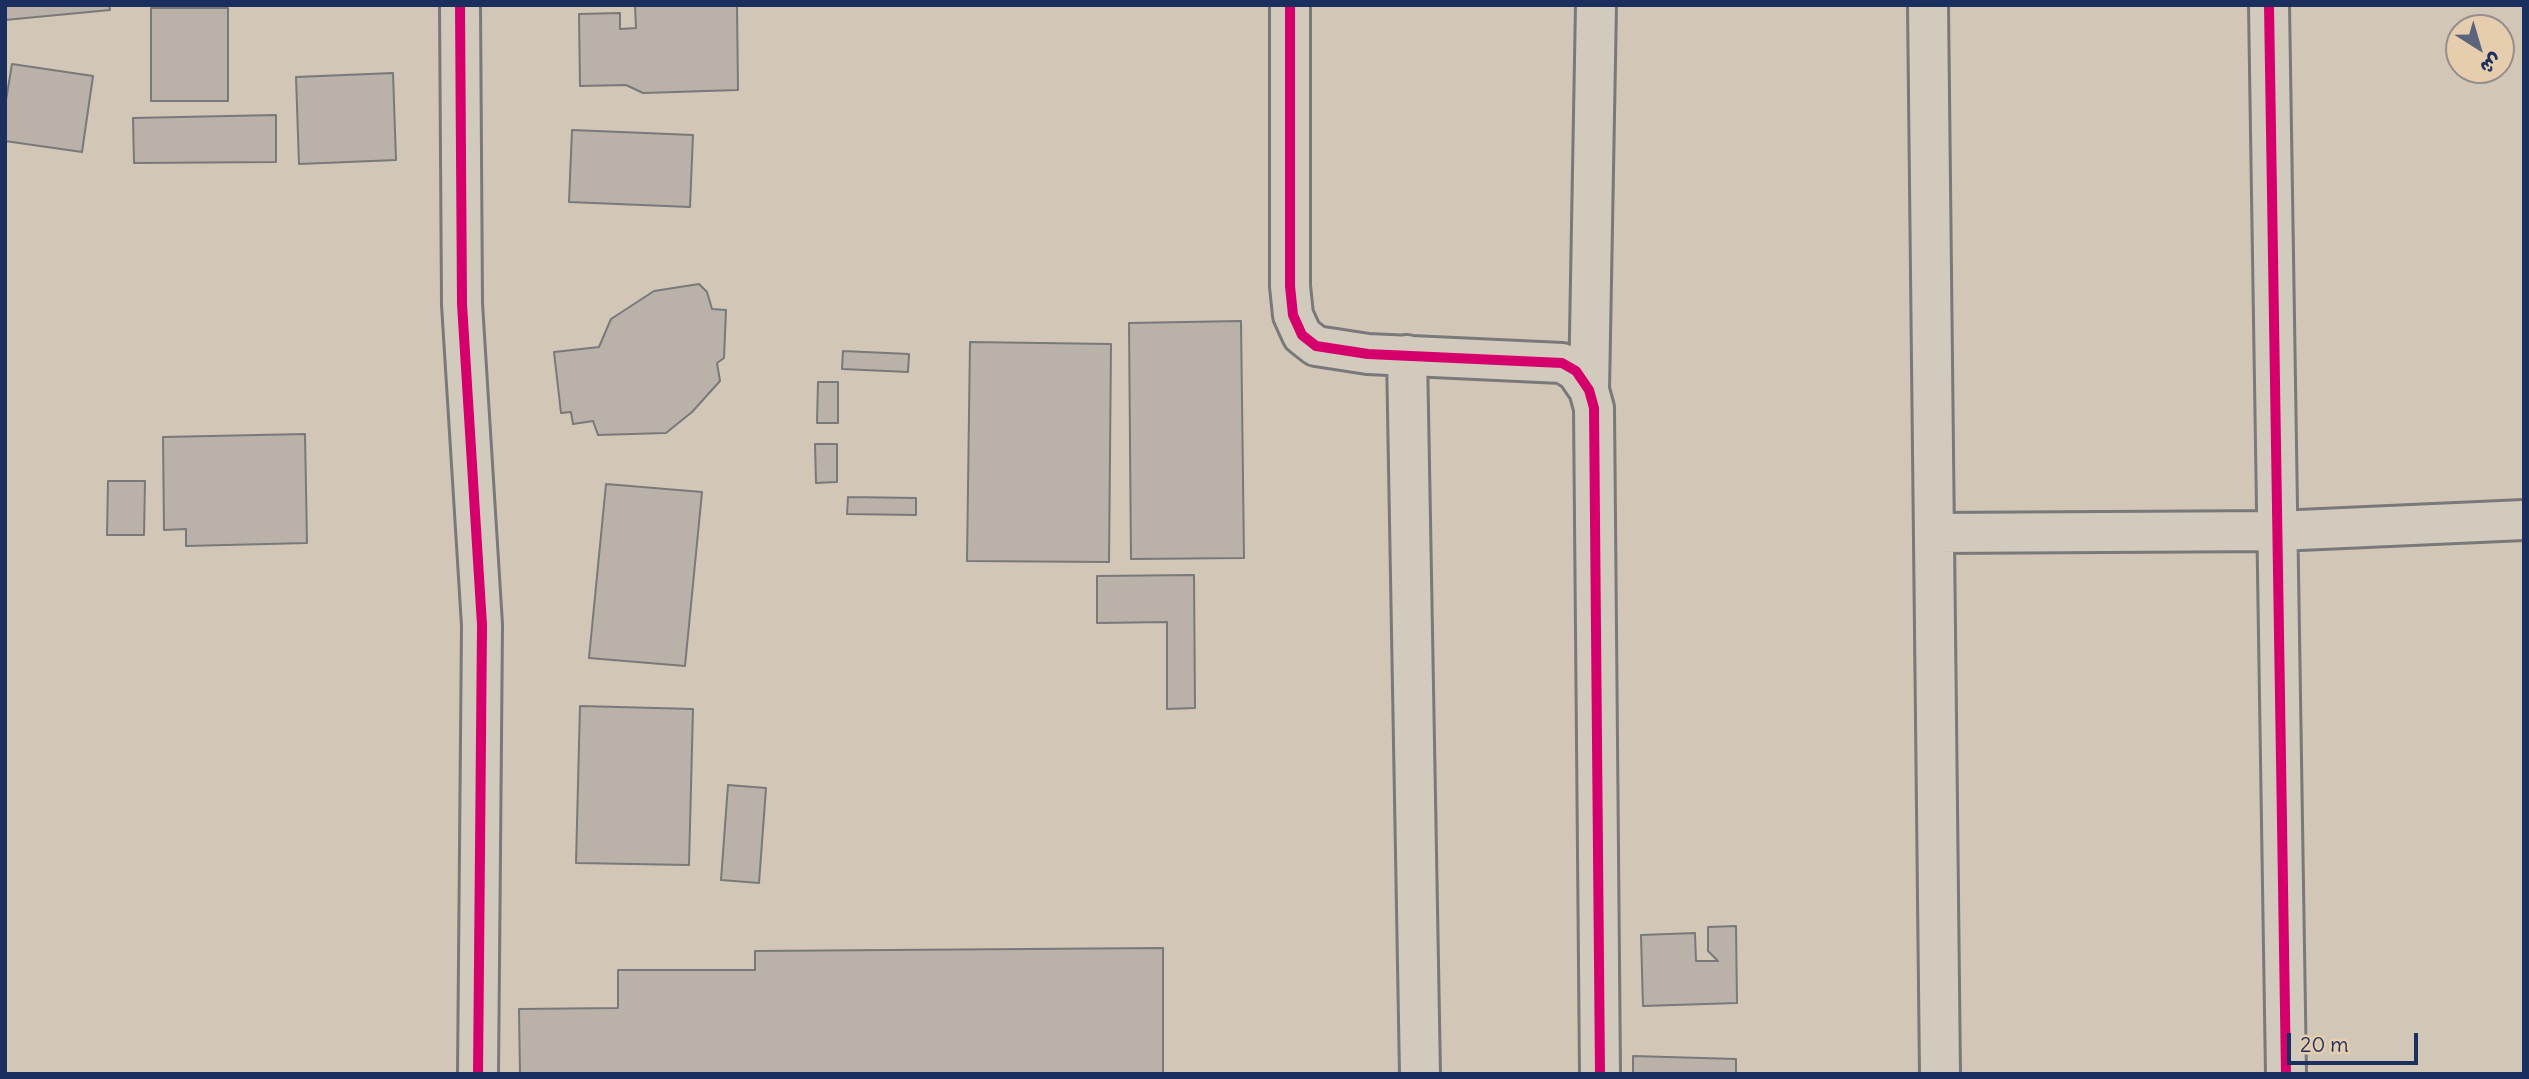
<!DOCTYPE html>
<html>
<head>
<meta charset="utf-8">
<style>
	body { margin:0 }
	#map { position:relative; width:2529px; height:1079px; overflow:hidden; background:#d2c6b6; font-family:Delius,"Playpen Sans Arabic",sans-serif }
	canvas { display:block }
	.frame { position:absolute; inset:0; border:7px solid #1b2f5e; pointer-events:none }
	.north { position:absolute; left:2445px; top:14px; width:70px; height:70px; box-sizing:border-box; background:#e5cdae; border:2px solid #948e8e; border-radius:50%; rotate:143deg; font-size:19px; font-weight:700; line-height:28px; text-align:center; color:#1b2f5e }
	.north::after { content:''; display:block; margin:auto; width:24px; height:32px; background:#5b647d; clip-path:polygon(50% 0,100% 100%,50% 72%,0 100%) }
	.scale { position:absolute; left:2287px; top:1033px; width:131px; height:32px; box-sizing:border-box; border:4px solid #1b2f5e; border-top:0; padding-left:9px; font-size:21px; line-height:24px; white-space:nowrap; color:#1b2f5e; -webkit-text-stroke:5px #e5cdae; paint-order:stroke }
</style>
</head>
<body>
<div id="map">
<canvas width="2529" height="1079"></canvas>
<div class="frame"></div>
<div class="north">ش</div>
<div class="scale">20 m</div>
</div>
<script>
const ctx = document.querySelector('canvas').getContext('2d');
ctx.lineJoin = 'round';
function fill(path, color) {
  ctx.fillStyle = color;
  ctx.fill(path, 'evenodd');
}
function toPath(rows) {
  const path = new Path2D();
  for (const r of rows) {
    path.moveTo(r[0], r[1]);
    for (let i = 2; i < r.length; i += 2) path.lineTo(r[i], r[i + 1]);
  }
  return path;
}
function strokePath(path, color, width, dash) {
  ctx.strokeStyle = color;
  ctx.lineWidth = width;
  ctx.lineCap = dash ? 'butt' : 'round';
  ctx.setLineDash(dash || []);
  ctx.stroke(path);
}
const building = toPath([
	[5,5,109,5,110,10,5,20,5,5],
	[635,5,737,5,738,90,643,93,626,85,580,86,579,14,620,13,620,29,636,28,635,5],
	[151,8,228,8,228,101,151,101,151,8],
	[12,64,93,76,82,152,5,141,5,106,12,64],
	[393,73,396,160,299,164,296,77,393,73],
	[276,115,276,162,134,163,133,118,276,115],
	[572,130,693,135,690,207,569,202,572,130],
	[699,284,707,292,712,309,726,310,724,358,717,363,720,381,692,412,666,433,598,435,593,421,573,424,571,412,561,413,554,352,599,347,611,319,654,291,699,284],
	[1241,321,1244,558,1131,559,1129,323,1241,321],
	[970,342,1111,344,1109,562,967,561,970,342],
	[843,351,909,354,908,372,842,369,843,351],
	[818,382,838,382,838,423,817,423,818,382],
	[305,434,307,543,186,546,186,529,164,530,163,437,305,434],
	[815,444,837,444,837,482,816,483,815,444],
	[108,481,145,481,144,535,107,535,108,481],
	[606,484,702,492,685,666,589,658,606,484],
	[848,497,916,498,916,515,847,514,848,497],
	[1194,575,1195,708,1167,709,1167,622,1097,623,1097,576,1194,575],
	[580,706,693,709,689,865,576,863,580,706],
	[728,785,766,788,759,883,721,880,728,785],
	[1736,926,1737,1003,1643,1006,1641,935,1695,933,1696,961,1718,961,1708,951,1708,927,1736,926],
	[1163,948,1163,1074,520,1074,519,1009,618,1008,618,970,755,970,755,951,1163,948],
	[1633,1056,1736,1059,1736,1074,1633,1074,1633,1056]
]);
fill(building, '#bab2a9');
strokePath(building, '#79787a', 2);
const minor = toPath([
	[460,5,462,304,482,625,478,1074],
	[1290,5,1290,286,1293,315,1302,335,1316,346,1368,354,1562,363,1576,371,1589,390,1594,408,1600,1074],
	[1928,5,1940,1074],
	[2269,5,2286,1074],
	[1407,355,1420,1074],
	[1589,390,1596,5],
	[1934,533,2277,531,2524,520]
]);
strokePath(minor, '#79787a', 44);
strokePath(minor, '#d3cabe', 38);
strokePath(toPath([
	[460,5,462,304,482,625,478,1074],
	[1290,5,1290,286,1293,315,1302,335,1316,346,1368,354,1562,363,1576,371,1589,390,1594,408,1600,1074],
	[2269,5,2286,1074]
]), '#d6006c', 10);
</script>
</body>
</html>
